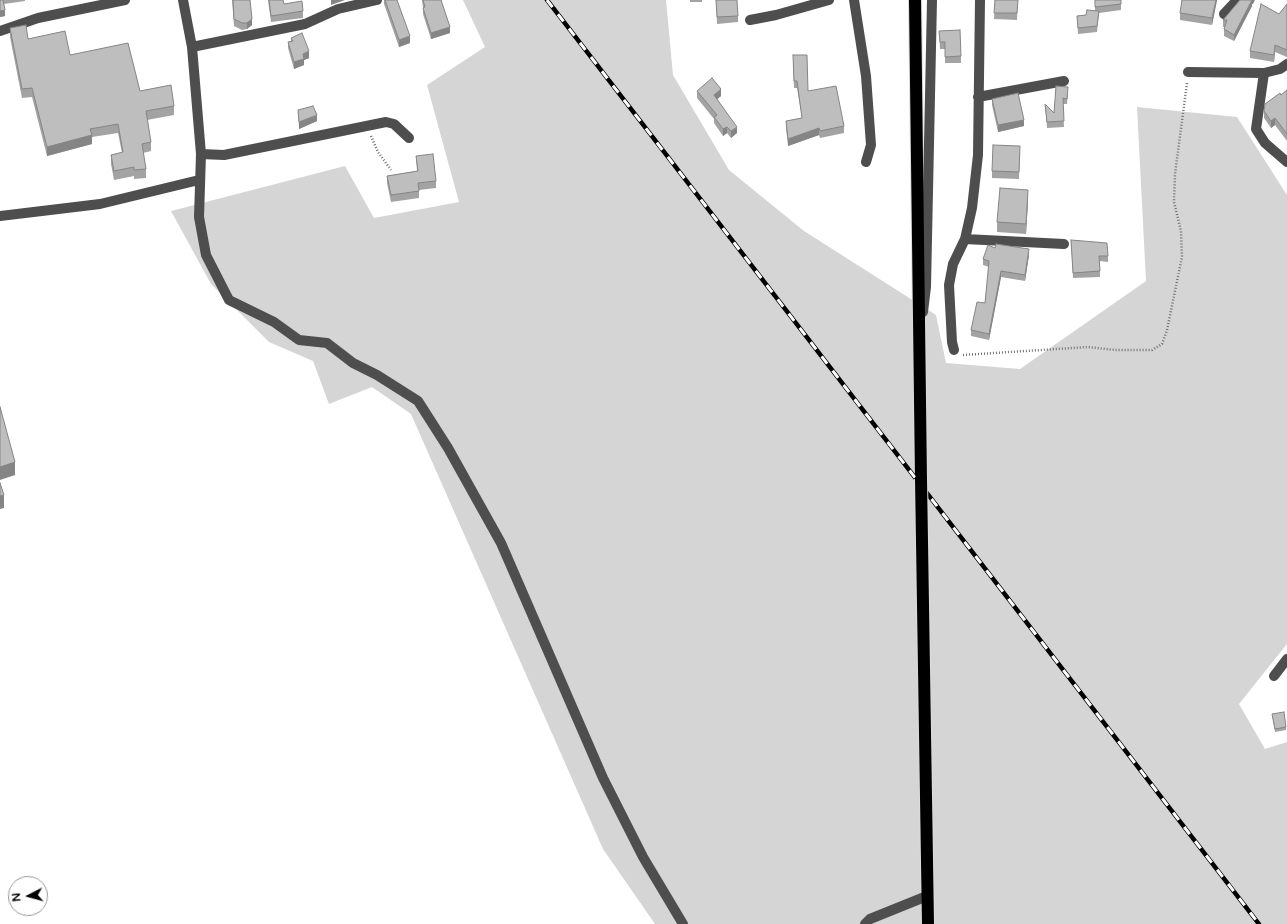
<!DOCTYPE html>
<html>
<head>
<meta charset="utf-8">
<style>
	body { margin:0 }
	#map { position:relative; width:1287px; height:924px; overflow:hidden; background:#fff; font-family:"Varela Round",sans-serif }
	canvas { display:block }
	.north { position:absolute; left:8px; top:876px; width:40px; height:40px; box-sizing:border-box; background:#fff; border:1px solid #999; border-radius:50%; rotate:264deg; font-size:11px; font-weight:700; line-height:16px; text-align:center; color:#000 }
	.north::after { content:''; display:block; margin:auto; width:14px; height:18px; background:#000; clip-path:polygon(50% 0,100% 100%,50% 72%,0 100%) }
</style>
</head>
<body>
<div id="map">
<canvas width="1287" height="924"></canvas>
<div class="north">N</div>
</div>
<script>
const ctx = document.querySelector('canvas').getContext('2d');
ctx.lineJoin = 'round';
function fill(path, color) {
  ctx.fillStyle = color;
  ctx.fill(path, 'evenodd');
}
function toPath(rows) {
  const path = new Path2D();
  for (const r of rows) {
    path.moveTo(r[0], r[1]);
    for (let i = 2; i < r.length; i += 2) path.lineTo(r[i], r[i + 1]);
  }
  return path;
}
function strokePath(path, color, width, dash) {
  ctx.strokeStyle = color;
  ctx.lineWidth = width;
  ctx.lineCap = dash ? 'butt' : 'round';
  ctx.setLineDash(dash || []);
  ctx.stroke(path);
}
fill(toPath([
	[463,0,666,0,673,75,729,170,804,231,936,315,946,363,1020,369,1146,281,1137,107,1237,117,1287,195,1287,644,1239,704,1265,749,1287,742,1287,924,655,924,603,849,411,414,372,387,329,404,313,361,269,342,211,284,171,211,345,166,374,218,459,202,427,85,485,47]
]), '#d5d5d5');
const highway = toPath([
	[915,0,921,479],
	[922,541,928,924]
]);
strokePath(highway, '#dbdbdb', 14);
strokePath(toPath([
	[371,136,378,152,391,170],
	[963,355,1088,347,1115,350,1152,350,1162,344,1167,330,1182,257,1181,231,1174,202,1175,174,1187,83]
]), '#707070', 2.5, [1, 2]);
strokePath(toPath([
	[183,0,192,47,201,154,199,217,206,255,229,300,274,322,299,340,327,343,353,363,377,375,418,401,448,448,501,543,603,778,643,857,683,924],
	[854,0,866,76,871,145,866,162],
	[1224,14,1237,0],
	[750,20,776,15,829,0],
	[0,31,38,18,125,0],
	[192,47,305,24,338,9,377,0],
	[1188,72,1264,73,1280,69,1287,64],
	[1264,73,1256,129,1265,143,1287,162],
	[978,97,1064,81],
	[201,154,224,155,386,122,394,124,409,138],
	[0,216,100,204,199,180],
	[965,239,1064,244],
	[923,312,926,287,932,0],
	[954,350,952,342,949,285,953,264,965,239,972,208,978,155,980,0],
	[1274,676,1287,659],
	[865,924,870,919,927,896]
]), '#4e4e4e', 10);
strokePath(highway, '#000', 12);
const rail = toPath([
	[547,0,1259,924]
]);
strokePath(rail, '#000', 4.5);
strokePath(rail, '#fff', 3, [9]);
const highwayBridge = toPath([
	[921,479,922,541]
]);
strokePath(highwayBridge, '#dbdbdb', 14, []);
strokePath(highwayBridge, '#000', 12);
fill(toPath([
	[0,0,25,0,25,1,4,4,5,16,0,17],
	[232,0,250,0,252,25,247,29,242,30,234,26],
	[268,0,283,0,284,4,303,11,303,18,271,22],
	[384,0,397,0,410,43,399,47,384,4],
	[422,0,441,0,450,33,431,39,423,14,423,8],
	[690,0,702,0,702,2,690,2],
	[716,0,738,16,738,22,717,24],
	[995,0,1018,0,1017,20,994,19],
	[1095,0,1121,0,1121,10,1099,13,1097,32,1078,34,1077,16,1086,15,1095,11],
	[1182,0,1217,0,1212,25,1180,20,1180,13],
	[1240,0,1253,4,1252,4,1252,6,1234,41,1224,36,1224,29,1225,27,1223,27,1223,20],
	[1287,4,1287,57,1275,52,1274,62,1250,58,1250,51,1279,14],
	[10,28,28,39,70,55,140,91,174,106,174,115,147,120,151,142,151,151,143,153,146,169,146,178,134,179,134,176,114,180,111,164,111,155,122,153,118,133,92,137,92,144,47,156,32,97,22,98,10,37],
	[939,31,961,56,961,63,945,63,945,49,940,49],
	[291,38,309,58,304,60,304,65,294,69,288,48,288,42,291,41],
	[793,62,808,91,844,126,844,133,820,138,819,135,788,146,786,128,786,121,802,118,797,88,794,88],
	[1056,86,1068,92,1067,104,1063,104,1064,127,1047,128,1045,104,1054,113],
	[1287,90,1287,141,1275,125,1271,128,1264,118,1264,111],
	[697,91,721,96,717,99,737,133,731,138,727,133,723,136,714,123,714,119,697,98],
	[992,99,1024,126,998,132,992,105],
	[298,110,317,121,299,129],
	[1020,153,1019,179,992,178,992,171],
	[416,156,436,181,436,188,419,190,419,198,391,202,387,183,387,176,417,171],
	[1028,200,1026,234,997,232,997,222],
	[1071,240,1108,256,1108,262,1100,261,1100,277,1073,278],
	[995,248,1029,255,1025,281,1001,277,989,340,971,336,971,330,985,303,989,267,983,265,983,259],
	[1272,714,1286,727,1286,730,1275,732]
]), '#a3a3a3');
fill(toPath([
	[331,0,345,0,331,5],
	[1216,0,1217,0,1212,25,1212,18],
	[1250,0,1255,0,1253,4,1252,4,1252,6,1234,41,1234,35],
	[5,10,5,16,0,17,0,11],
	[252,19,252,25,247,29,247,23],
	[450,27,450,33,431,39,431,33],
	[410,36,410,43,399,47,399,40],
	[1275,45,1275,52,1274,62,1274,55],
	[309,51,309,58,304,60,304,65,294,69,294,62,303,54],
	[721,89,721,96,714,102,714,95],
	[317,115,317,121,299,129,299,122],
	[1275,118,1275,125,1271,128,1271,121],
	[1024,120,1024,126,998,132,998,125],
	[727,127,727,133,723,136,723,129],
	[737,127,737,133,731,138,731,131],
	[819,128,819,135,788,146,788,139],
	[92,135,92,144,47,156,47,147],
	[1028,190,1028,200,1026,234,1026,224],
	[1029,249,1029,255,1025,281,1025,275],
	[1001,271,1001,277,989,340,989,334],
	[15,462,15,475,0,480,0,467],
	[4,495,4,508,0,509,0,496]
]), '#858585');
const building = toPath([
	[0,0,3,0,5,10,0,11,0,0],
	[233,0,250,0,252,19,247,23,242,23,234,19,233,0],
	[269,0,283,0,284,4,302,1,303,11,271,16,269,0],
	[385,0,397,0,410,36,399,40,385,0],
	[423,0,441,0,450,27,431,33,423,8,425,7,423,0],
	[716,0,737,0,738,16,717,17,716,0],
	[995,0,1018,0,1017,13,994,13,995,0],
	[1095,0,1121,0,1121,4,1095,7,1095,0],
	[1182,0,1216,0,1212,18,1180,13,1182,0],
	[1240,0,1252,0,1234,35,1224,29,1227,20,1223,20,1240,0],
	[1261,4,1279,14,1287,4,1287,50,1275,45,1274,55,1250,51,1261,4],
	[1087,10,1099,11,1097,26,1078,28,1077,16,1086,15,1087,10],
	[26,25,28,39,65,31,70,55,128,43,140,91,171,85,174,106,146,111,151,142,142,144,146,169,134,170,134,167,114,171,111,155,123,152,118,124,90,129,92,135,47,147,32,88,22,89,10,28,26,25],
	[960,30,961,56,945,57,945,42,940,42,939,31,960,30],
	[302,33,309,51,303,54,304,59,294,62,288,42,293,41,291,38,302,33],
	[793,55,807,55,808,91,836,86,844,126,820,131,819,128,788,139,786,121,802,118,797,81,794,81,793,55],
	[712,78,721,89,714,95,737,127,731,131,727,127,723,129,714,117,717,115,697,91,712,78],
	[1056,86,1068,87,1067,99,1063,98,1064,121,1047,122,1045,104,1054,113,1056,86],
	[1287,90,1287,134,1275,118,1271,121,1264,111,1265,104,1280,93,1281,95,1287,90],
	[1018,93,1024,120,998,125,992,99,1018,93],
	[313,106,317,115,299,122,298,110,313,106],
	[993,145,1020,146,1019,172,992,171,993,145],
	[433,154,436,181,418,183,419,191,391,195,387,176,418,171,416,156,433,154],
	[1000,188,1028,190,1026,224,997,222,1000,188],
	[1071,240,1107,243,1108,256,1099,256,1100,271,1073,273,1071,240],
	[996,244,1029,249,1025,275,1001,271,989,334,971,330,977,302,985,303,989,261,983,259,988,245,995,248,996,244],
	[0,407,15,462,0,467,0,407],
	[0,483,4,495,0,496,0,483],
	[1284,712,1286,727,1275,729,1272,714,1284,712]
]);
fill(building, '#bebebe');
strokePath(building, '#858585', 1);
</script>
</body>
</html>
